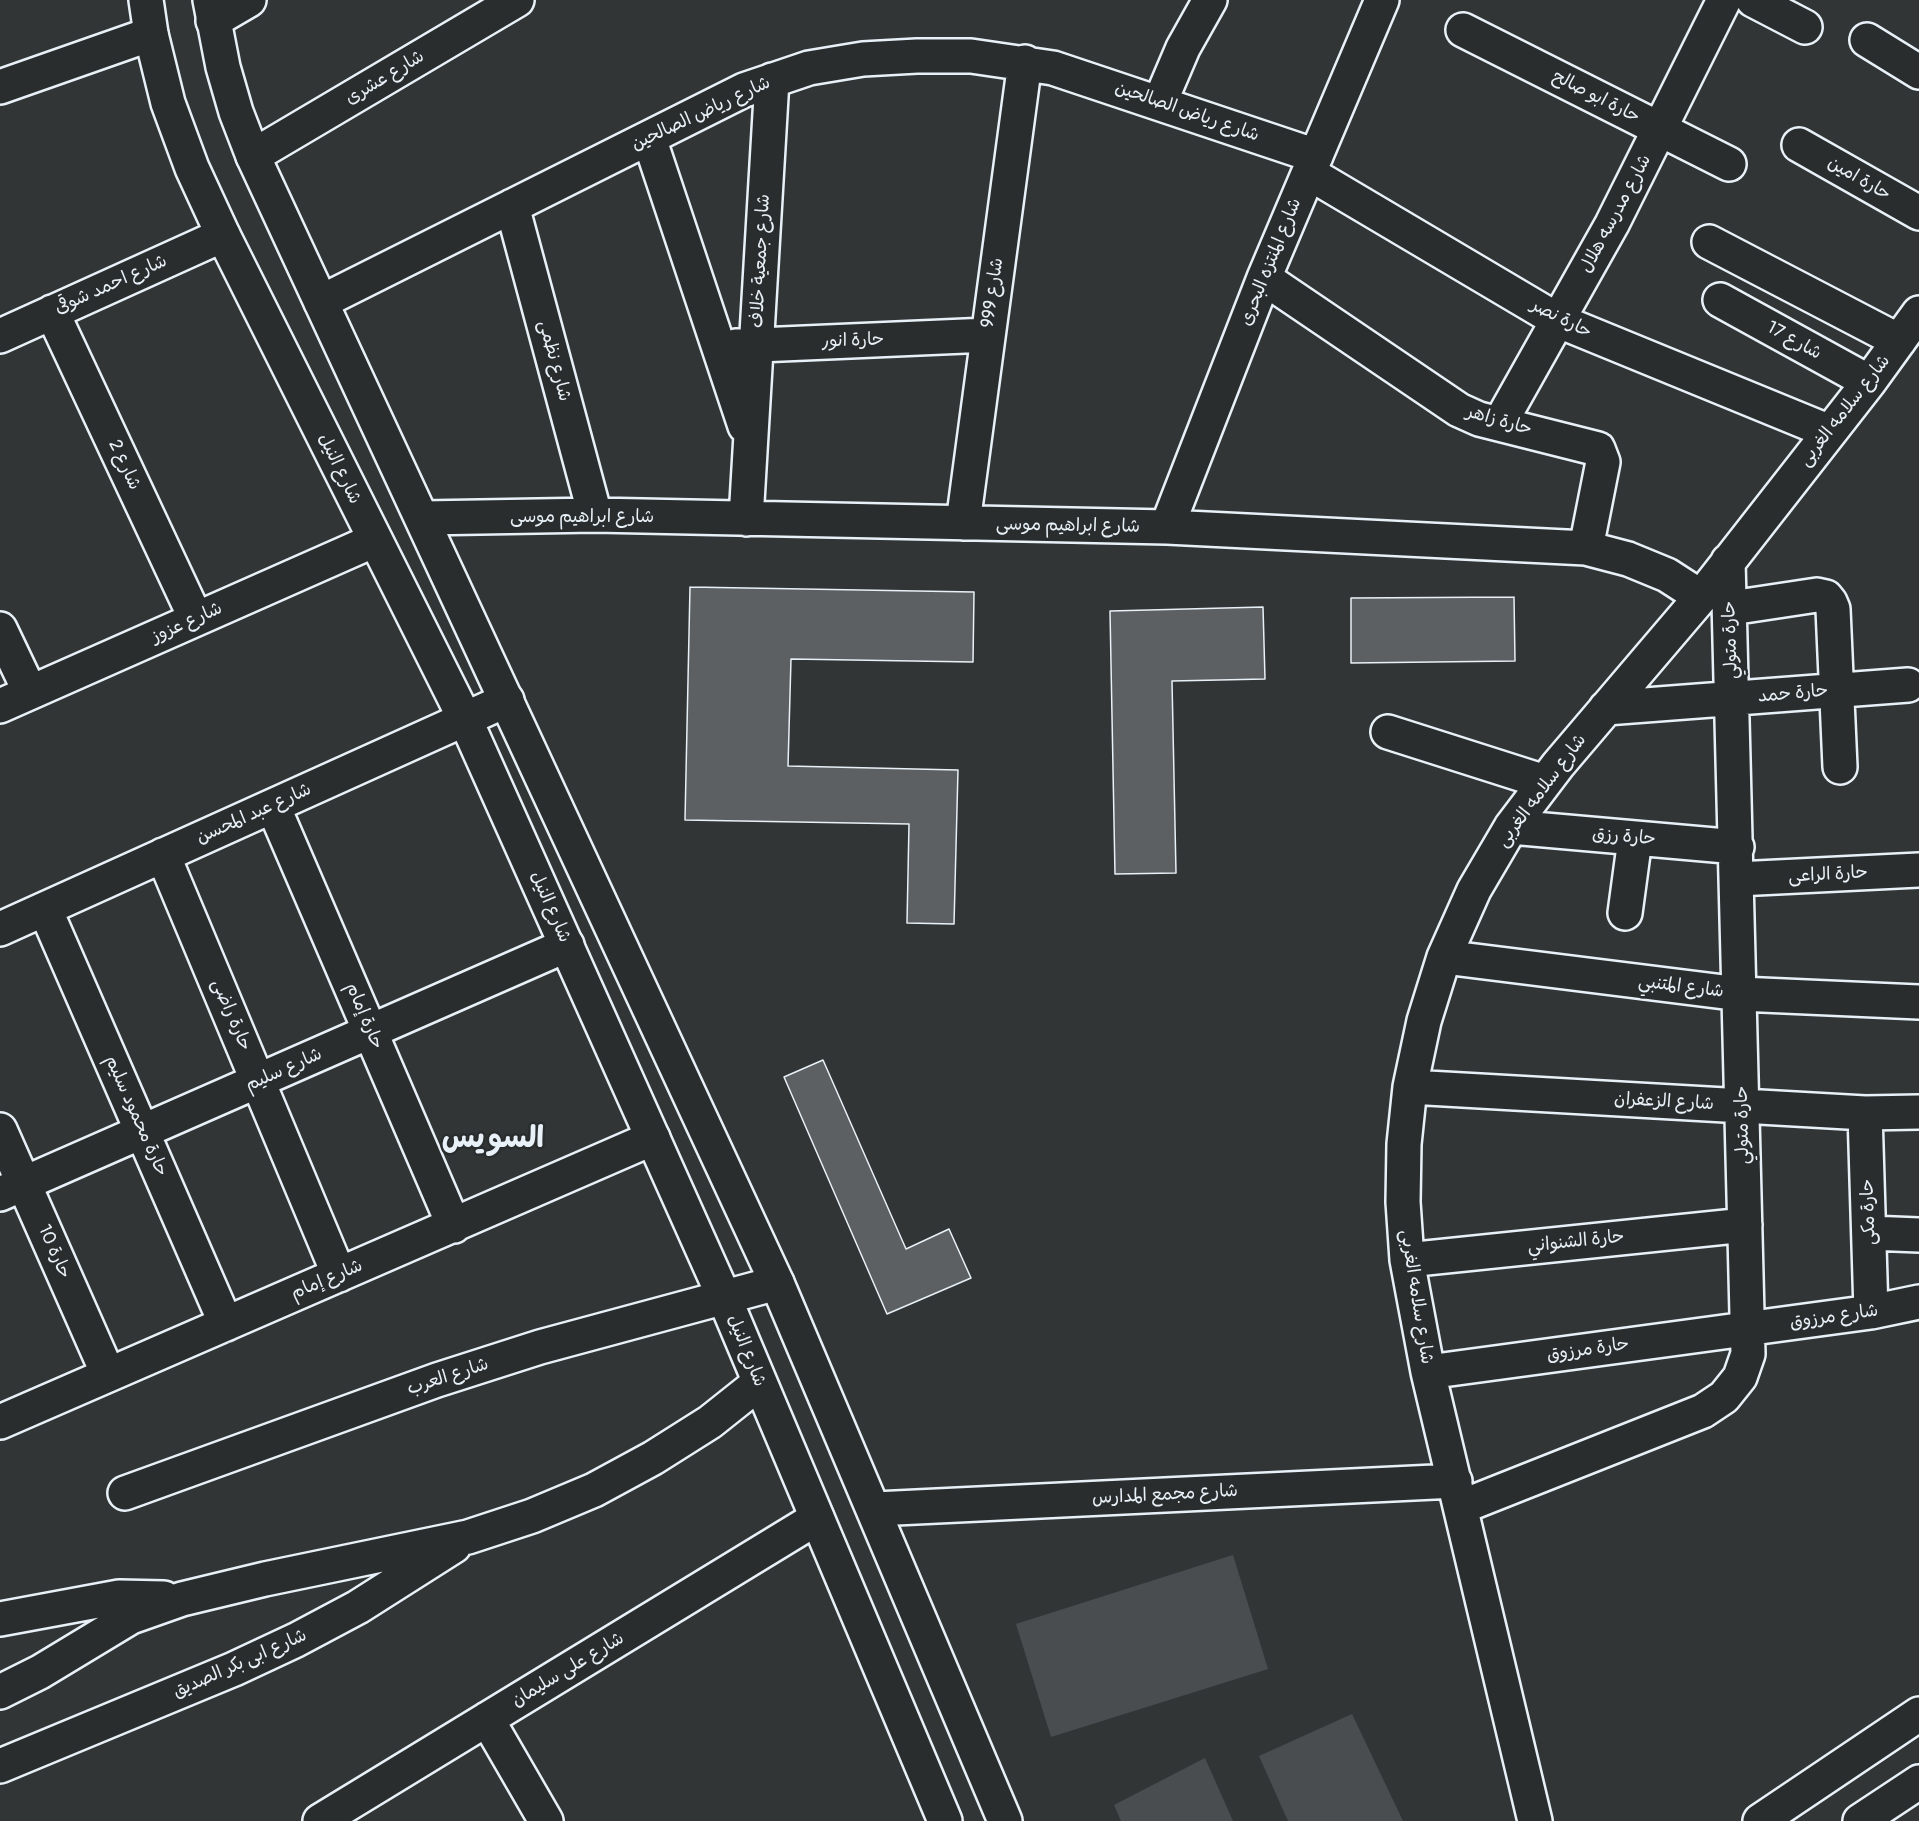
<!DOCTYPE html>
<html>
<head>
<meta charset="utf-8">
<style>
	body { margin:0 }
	canvas { display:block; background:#323536 }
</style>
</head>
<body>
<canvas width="1919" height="1821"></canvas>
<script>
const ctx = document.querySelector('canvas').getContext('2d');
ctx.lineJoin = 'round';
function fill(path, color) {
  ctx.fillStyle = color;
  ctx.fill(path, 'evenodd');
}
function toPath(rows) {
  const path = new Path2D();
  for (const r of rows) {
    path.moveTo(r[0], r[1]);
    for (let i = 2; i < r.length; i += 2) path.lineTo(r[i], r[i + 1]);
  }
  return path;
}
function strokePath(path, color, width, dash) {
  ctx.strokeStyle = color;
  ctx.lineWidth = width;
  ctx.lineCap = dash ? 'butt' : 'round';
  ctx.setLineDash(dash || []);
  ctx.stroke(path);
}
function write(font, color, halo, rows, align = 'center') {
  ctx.font = font + ' Pangolin,"Playpen Sans Arabic",sans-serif';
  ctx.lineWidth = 5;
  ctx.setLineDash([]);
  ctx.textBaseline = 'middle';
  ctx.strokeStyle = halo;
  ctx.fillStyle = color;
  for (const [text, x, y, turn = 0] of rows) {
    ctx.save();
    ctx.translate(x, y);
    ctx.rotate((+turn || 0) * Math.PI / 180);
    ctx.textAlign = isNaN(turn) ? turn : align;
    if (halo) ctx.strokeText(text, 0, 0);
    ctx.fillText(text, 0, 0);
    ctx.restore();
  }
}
fill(toPath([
	[1233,1555,1268,1669,1051,1737,1016,1624],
	[1352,1714,1403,1821,1288,1821,1259,1756],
	[1205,1758,1233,1821,1121,1821,1114,1805]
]), '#494d4f');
const building = toPath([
	[690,587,974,592,973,662,791,659,788,766,958,770,954,924,907,923,909,824,685,820,690,587],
	[1514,597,1515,661,1351,663,1351,598,1514,597],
	[1263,607,1265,679,1172,681,1176,873,1115,874,1110,611,1263,607],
	[823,1060,906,1249,949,1229,971,1278,887,1314,784,1077,823,1060]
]);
fill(building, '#5c6063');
strokePath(building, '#e8f1f8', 1.5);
const minor = toPath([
	[1753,0,1805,27],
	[213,21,249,0],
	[1463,30,1729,164],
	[1867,40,1919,72],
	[0,87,151,34],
	[1160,102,1183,48,1210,0],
	[649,138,745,426],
	[1799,145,1919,213],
	[253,156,517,0],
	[1309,173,1559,321,1830,432],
	[512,206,595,515],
	[1709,242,1899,341],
	[1264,278,1459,410,1479,419,1598,449,1603,462,1586,548],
	[1720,300,1869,382],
	[321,302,744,90,809,68,863,59,917,56,971,56,1053,68,1316,156],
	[52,312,196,619],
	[0,336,223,235],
	[736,346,988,335],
	[1500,423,1612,224,1724,0],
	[423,518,595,515,1167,527,1586,548,1628,559,1667,575,1701,597],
	[746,519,772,80],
	[963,523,1025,62],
	[1167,527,1264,278,1382,0],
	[1731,608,1817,595,1826,597,1830,602,1833,609,1840,767],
	[0,629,30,692],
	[0,706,375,540],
	[1606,708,1908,685],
	[1388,732,1545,782],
	[273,806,454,1226],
	[1511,827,1737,847],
	[163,855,339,1275],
	[1737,879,1919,870],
	[45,909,226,1324],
	[1625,913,1635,839],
	[0,929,507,700],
	[1444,957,1740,994,1919,1002],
	[1410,1087,1865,1113,1919,1112],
	[1865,1113,1871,1312],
	[0,1130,108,1374],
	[0,1194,567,945],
	[1870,1233,1919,1235],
	[1407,1260,1745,1225],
	[1428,1372,1871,1312,1919,1302],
	[0,1422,653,1138],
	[125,1493,437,1380,540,1347,777,1283],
	[1461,1507,1703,1411,1724,1397,1740,1377,1748,1354,1728,561],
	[875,1509,1455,1481],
	[0,1619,119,1597,164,1598],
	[0,1692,40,1672,131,1617,182,1599,265,1579,468,1537,532,1516,594,1490,653,1458,710,1422,759,1383],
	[487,1719,546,1821],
	[0,1766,234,1669,296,1640,358,1607,454,1546],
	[320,1821,817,1518],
	[1535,1821,1428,1372,1407,1260,1403,1202,1404,1144,1410,1087,1424,1021,1444,957,1474,890,1511,827,1558,765,1701,597,1869,382,1919,313]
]);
const major = toPath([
	[146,0,151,34,168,103,192,168,223,235,465,719,724,1297,945,1821],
	[210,0,223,67,236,112,253,156,777,1283,1005,1821],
	[1760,1821,1919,1714],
	[1860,1821,1919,1782]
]);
strokePath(minor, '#e8f1f8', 38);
strokePath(major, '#e8f1f8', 38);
strokePath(minor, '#2a2d2e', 33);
strokePath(major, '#2a2d2e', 33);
write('18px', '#e8f1f8', '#2a2d2e', [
	["شارع عشرى",385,78,-31],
	["حارة ابو صالح",1596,97,27],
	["شارع رياض الصالحين",1187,112,19],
	["شارع رياض الصالحين",701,114,-25],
	["حارة امين",1859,179,30],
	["شارع مدرسه هلال",1616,214,-62],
	["شارع جمعية خلاف",761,261,-87],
	["شارع المنتزه البحرى",1271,262,-68],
	["شارع احمد شوقى",111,285,-24],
	["شارع 999",993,293,-82],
	["حارة نصر",1561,319,27],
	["حارة انور",853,341,-2],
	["شارع 17",1794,341,29],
	["شارع نظمى",554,361,75],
	["شارع سلامه الغربى",1845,411,-52],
	["حارة زاهر",1499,421,16],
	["شارع 2",124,465,65],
	["شارع النيل",339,469,64],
	["شارع ابراهيم موسى",582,517],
	["شارع ابراهيم موسى",1068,526,1],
	["شارع عزوز",187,623,-24],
	["حارة متولي",1731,640,-92],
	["حارة حمد",1793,694,-5],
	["شارع سلامه الغربى",1542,791,-53],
	["شارع عبد المحسن",254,814,-24],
	["حارة رزق",1624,837,5],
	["حارة الراعى",1828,875,-3],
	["شارع النيل",550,907,66],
	["شارع المتنبي",1681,987,7],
	["حارة راضى",231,1015,67],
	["حارة إمام",364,1016,67],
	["شارع سليم",284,1070,-24],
	["شارع الزعفران",1664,1102,3],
	["حارة محمود سليم",136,1116,66],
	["حارة متولي",1743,1125,-91],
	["حارة مكى",1869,1212,-92],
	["حارة الشنواني",1576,1242,-6],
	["حارة 10",54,1252,66],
	["شارع إمام",327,1280,-23],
	["شارع سلامه الغربى",1416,1297,81],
	["شارع مرزوق",1834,1317,-8],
	["حارة مرزوق",1588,1350,-8],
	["شارع النيل",746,1351,68],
	["شارع العرب",448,1377,-18],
	["شارع مجمع المدارس",1165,1495,-3],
	["شارع ابى بكر الصديق",240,1664,-24],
	["شارع على سليمان",568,1670,-31]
]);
write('bold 30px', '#e8f1f8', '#2a2d2e', [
	["السويس",493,1139]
]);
</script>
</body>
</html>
